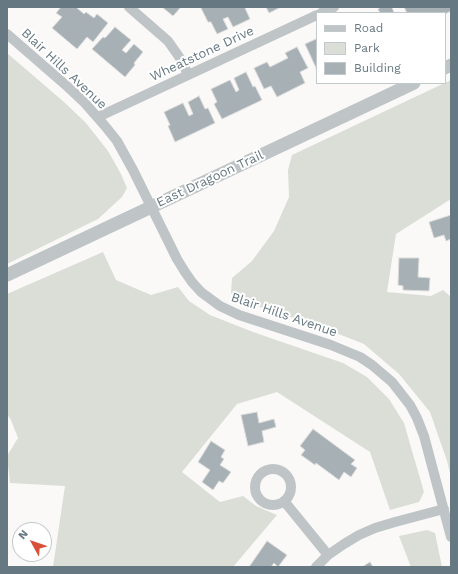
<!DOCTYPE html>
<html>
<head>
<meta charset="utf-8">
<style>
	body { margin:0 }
	#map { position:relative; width:458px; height:574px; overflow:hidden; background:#faf9f8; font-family:"Work Sans",sans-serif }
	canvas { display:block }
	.frame { position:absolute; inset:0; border:8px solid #667881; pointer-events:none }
	.legend { position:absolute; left:316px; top:12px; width:130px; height:72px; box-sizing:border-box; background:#fff; border:1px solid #c2c9cd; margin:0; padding:5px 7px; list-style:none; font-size:12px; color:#667881 }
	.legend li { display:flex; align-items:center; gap:8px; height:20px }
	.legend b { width:20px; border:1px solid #c2c9cd }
	.north { position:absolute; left:12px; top:522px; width:40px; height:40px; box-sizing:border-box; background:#fff; border:1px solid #c2c9cd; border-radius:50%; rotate:310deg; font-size:11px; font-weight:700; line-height:16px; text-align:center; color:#667881 }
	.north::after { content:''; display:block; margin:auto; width:14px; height:18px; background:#d94f38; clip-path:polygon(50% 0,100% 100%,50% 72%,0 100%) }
</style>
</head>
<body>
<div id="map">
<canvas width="458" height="574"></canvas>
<div class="frame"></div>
<ul class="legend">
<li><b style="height:5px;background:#bfc4c7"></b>Road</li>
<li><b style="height:11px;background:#daded7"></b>Park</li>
<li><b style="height:11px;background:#a6b0b5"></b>Building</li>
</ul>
<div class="north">N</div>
</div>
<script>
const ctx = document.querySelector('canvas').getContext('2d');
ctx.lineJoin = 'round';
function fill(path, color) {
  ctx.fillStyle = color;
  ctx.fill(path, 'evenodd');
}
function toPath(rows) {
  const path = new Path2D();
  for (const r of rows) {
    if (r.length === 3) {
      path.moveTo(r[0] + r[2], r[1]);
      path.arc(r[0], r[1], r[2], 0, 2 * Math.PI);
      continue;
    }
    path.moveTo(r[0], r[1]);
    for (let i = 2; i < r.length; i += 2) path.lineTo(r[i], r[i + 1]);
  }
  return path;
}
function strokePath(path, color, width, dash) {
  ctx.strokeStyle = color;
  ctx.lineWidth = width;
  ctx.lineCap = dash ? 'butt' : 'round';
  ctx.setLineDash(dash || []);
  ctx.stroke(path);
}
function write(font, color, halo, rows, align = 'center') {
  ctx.font = font + ' "Work Sans",sans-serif';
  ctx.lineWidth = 4;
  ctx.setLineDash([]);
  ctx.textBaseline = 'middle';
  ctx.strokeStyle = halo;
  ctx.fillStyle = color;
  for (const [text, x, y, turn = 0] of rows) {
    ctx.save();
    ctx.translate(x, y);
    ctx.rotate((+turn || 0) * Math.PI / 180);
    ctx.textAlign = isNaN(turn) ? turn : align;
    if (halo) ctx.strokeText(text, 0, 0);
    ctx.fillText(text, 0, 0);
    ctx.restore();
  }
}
fill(toPath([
	[7,53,64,102,86,123,108,151,121,174,127,188,122,197,98,219,7,264],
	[451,80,451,199,396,234,387,292,431,296,443,290,451,297,451,477,447,461,430,412,399,374,364,344,321,327,248,303,231,293,232,278,252,261,274,231,289,197,288,170,292,155],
	[103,252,116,280,151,295,178,287,189,301,210,315,253,332,343,363,367,377,389,399,404,423,424,492,419,502,390,510,370,452,277,392,237,404,182,472,220,502,243,496,256,506,277,515,233,567,53,567,65,486,10,483,7,456,18,438,11,420,7,414,7,294],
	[427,530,435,533,442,567,411,567,399,536]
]), '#daded7');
const building = toPath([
	[61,7,77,7,77,8,84,14,86,12,94,18,97,14,108,23,93,42,87,37,77,49,52,28,62,17,56,13,61,7],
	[162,7,181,7,173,16,162,7],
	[203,7,246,7,245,8,250,19,233,27,228,17,223,19,228,29,217,34,211,22,208,22,201,8,203,7],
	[266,7,281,7,269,13,266,7],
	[381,7,392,7,394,13,380,13,378,9,381,7],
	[404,7,450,7,451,11,445,14,445,13,407,13,404,7],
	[115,27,131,40,122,50,126,53,134,44,143,52,134,63,135,65,125,77,92,49,103,37,105,38,115,27],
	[316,39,317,41,317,70,305,44,316,39],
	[297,47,308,68,300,72,305,83,277,97,271,86,264,89,254,68,267,62,270,67,288,58,285,53,297,47],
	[246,72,253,87,255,86,262,100,222,119,214,104,217,102,211,89,230,80,236,92,239,90,234,78,246,72],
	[199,96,205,109,208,108,215,123,175,142,168,126,170,125,164,112,183,103,189,116,193,114,188,102,199,96],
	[451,215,451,239,446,241,444,235,434,238,429,222,451,215],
	[399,258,419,258,418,277,430,278,429,291,403,290,403,286,398,285,399,258],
	[257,412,259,423,274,419,276,427,262,431,264,442,248,446,241,415,257,412],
	[313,429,355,460,351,464,357,468,351,477,344,472,339,480,316,463,315,465,301,455,305,450,300,446,313,429],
	[211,441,225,450,221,457,224,459,220,465,231,472,223,483,219,481,213,490,202,482,210,470,198,462,211,441],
	[267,541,287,555,278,567,274,563,271,567,249,567,267,541],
	[370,562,373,567,362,567,370,562]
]);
fill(building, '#a6b0b5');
strokePath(building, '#dbdbda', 1);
strokePath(toPath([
	[129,7,168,41,182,61,188,75],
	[321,13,334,7],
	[7,34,68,87,84,102,105,126,117,141,133,170,177,259,185,272,192,282,201,292,220,306,239,315,331,345,360,357,372,365,392,382,410,405,417,418,424,436,451,537],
	[98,117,317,15],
	[273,487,18],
	[284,501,328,555],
	[316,567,328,555,344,544,359,535,375,528,395,522,444,509]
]), '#bfc4c7', 10);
strokePath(toPath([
	[445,68,451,65],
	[7,275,414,83]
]), '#bfc4c7', 13);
write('13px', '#667881', '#fff', [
	["Wheatstone Drive",202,54,-25],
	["Blair Hills Avenue",64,69,43],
	["East Dragoon Trail",210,179,-25],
	["Blair Hills Avenue",284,315,19]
]);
</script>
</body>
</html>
